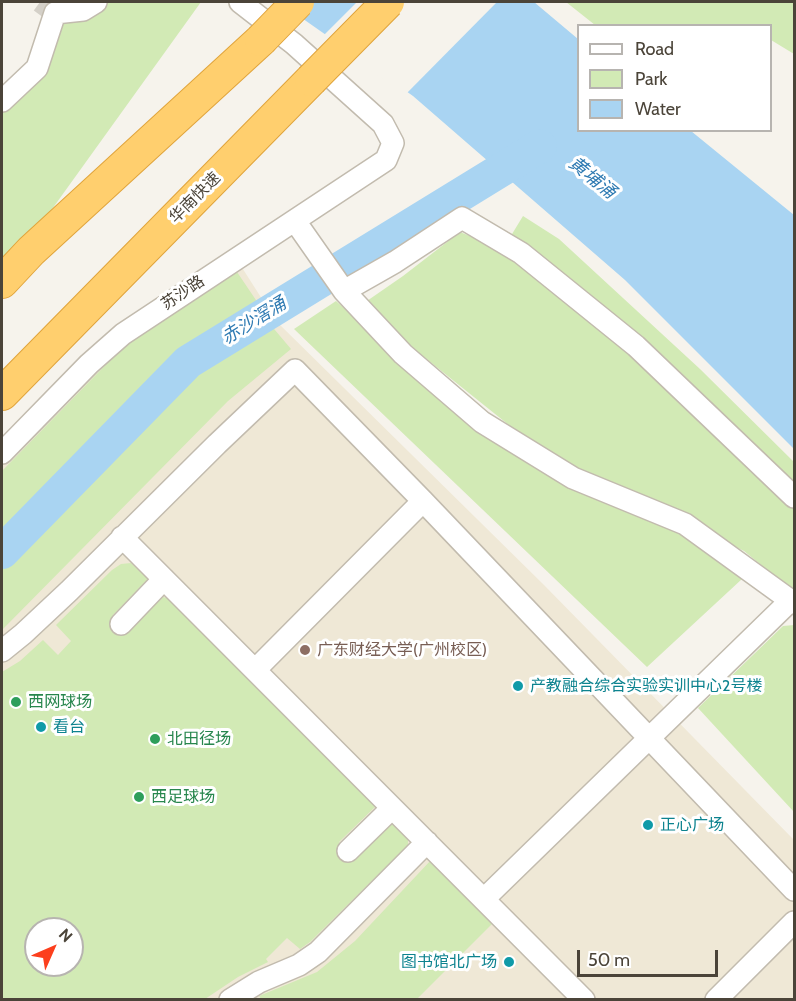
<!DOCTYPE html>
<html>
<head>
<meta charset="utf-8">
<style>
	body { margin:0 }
	#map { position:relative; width:796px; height:1001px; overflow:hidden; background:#f6f3ec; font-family:Cabin,sans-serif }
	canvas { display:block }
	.frame { position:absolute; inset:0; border:3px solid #4b4439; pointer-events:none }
	.legend { position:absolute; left:577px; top:24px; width:195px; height:108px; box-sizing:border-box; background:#fff; border:2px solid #b7b4b0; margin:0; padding:8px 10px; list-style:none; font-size:18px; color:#4b4439 }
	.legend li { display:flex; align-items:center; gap:12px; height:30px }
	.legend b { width:30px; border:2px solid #b7b4b0 }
	.north { position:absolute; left:24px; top:917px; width:60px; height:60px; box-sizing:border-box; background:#fff; border:2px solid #b7b4b0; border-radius:50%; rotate:45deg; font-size:16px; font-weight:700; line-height:24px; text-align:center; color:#4b4439 }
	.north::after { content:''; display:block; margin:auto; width:21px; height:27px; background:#fc3f1d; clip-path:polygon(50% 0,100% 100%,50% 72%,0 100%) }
	.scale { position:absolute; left:577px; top:950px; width:141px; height:27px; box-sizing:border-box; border:3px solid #4b4439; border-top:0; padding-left:8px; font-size:18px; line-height:21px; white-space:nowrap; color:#4b4439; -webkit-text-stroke:4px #fff; paint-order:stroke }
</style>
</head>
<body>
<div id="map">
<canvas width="796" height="1001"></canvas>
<div class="frame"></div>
<ul class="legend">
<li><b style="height:8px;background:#fff"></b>Road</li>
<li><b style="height:16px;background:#d2eab5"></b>Park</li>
<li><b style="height:16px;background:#a9d4f2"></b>Water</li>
</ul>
<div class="north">N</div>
<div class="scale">50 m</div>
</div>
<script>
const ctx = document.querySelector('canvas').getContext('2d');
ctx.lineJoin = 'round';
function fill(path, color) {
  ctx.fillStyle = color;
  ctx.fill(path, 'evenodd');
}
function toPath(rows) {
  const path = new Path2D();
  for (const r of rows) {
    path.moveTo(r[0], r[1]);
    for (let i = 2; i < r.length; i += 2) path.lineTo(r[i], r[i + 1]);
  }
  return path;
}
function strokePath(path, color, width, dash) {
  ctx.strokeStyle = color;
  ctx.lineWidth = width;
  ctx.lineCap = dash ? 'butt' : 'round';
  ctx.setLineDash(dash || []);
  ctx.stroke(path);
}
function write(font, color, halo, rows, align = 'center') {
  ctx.font = font + ' Cabin,"Noto Sans SC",sans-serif';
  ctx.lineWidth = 6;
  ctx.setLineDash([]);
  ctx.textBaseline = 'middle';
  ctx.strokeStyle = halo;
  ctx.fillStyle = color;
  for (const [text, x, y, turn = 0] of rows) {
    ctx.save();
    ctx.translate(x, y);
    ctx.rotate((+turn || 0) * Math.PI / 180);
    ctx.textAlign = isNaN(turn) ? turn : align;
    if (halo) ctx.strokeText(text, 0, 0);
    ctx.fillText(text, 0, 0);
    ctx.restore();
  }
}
fill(toPath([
	[241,266,276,321,544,585,794,840,794,999,2,999,2,466,126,337],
	[36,929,72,929,72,965,36,965]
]), '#efe8d6');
fill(toPath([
	[101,2,201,2,37,230,2,265,2,106,63,21],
	[566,2,794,2,794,54,771,40,770,26,595,25],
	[523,216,559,239,700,369,794,462,794,489,619,318,509,239],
	[460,232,487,243,516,259,635,350,794,505,794,592,744,551,540,450,419,353,364,303,403,276],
	[237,272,260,306,190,351,146,387,2,534,2,471,129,341,181,304],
	[336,301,483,429,684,532,742,579,647,667,294,329],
	[269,323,291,349,228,401,2,630,2,569,195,374],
	[131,563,148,579,113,615,129,632,163,597,167,598,376,806,339,842,356,859,392,823,408,839,408,845,310,942,300,949,287,938,266,959,268,962,238,977,205,999,2,999,2,672,20,661,43,640,58,655,71,641,56,625,112,570,121,564],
	[36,929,72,929,72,965,36,965],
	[794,625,794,812,698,708,783,626],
	[432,859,495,921,417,999,262,1000,259,996,317,972,355,941]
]), '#d2eab5');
fill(toPath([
	[279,2,534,2,578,39,578,130,691,131,794,215,794,449,625,280,413,96]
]), '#a9d4f2');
fill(toPath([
	[357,2,497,2,405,95,323,36]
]), '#f6f3ec');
strokePath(toPath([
	[2,552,188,362,540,146]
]), '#a9d4f2', 34);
strokePath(toPath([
	[40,2,55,13]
]), '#d4d0c8', 21, [21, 10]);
const minor = toPath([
	[2,101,37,68,55,13,83,10,96,2],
	[295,221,344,291],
	[2,453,89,364,123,334,386,160,393,143,383,124,294,44,240,2],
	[794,497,636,346,521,253,462,218,395,262,344,291,403,354,482,422,573,478,685,524,794,603],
	[122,537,584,1000],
	[121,624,164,579],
	[2,651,23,634,69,591,217,444,295,370,423,501,794,890],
	[255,670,423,501],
	[348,851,392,808],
	[484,899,791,600],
	[230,1000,259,982,299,965,318,952,427,842],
	[716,1000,794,922]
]);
const highway = toPath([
	[2,282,31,251,261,40],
	[2,394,311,80]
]);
strokePath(minor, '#c2bbae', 24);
strokePath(highway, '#e0a43c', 34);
strokePath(minor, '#fff', 21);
strokePath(highway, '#ffcf6e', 32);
const highwayBridge = toPath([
	[261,40,298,2],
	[311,80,388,2]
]);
strokePath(highwayBridge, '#e0a43c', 34, []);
strokePath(highwayBridge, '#ffcf6e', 32);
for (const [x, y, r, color] of [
	[305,650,6,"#8d6e63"],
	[518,686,6,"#0f9aa8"],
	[16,702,6,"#2e9e5b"],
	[41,727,6,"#0f9aa8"],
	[155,739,6,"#2e9e5b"],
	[139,797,6,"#2e9e5b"],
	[648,825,6,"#0f9aa8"],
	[509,962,6,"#0f9aa8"]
]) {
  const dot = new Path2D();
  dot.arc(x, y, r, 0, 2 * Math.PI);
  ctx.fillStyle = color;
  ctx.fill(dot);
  strokePath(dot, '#fff', 2);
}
write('16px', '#4b4439', '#fff', [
	["华南快速",195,198,-45],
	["苏沙路",183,293,-34]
]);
write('16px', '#785e54', '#fff', [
	["广东财经大学(广州校区)",317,650]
], 'left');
write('16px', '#0d838f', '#fff', [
	["产教融合综合实验实训中心2号楼",530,686],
	["看台",53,727],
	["正心广场",660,825],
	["图书馆北广场",497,962,"right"]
], 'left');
write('16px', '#27864d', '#fff', [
	["西网球场",28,702],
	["北田径场",167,739],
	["西足球场",151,797]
], 'left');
write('italic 18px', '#2e7ab2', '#fff', [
	["黄埔涌",592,178,39],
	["赤沙滘涌",254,321,-32]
]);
</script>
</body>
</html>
